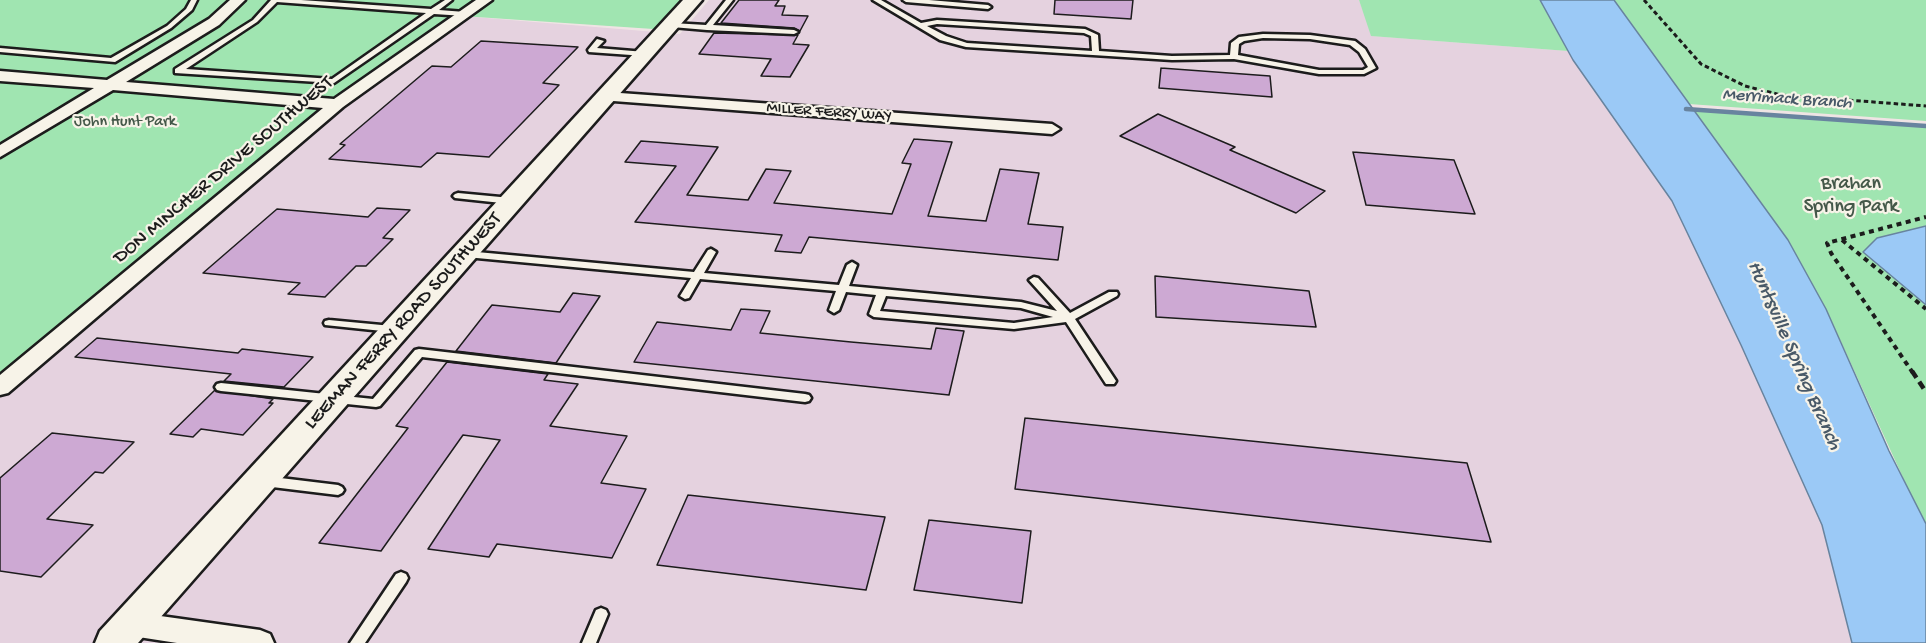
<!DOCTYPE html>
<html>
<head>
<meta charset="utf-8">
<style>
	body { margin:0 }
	canvas { display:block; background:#efe4e4 }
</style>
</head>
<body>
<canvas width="1926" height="643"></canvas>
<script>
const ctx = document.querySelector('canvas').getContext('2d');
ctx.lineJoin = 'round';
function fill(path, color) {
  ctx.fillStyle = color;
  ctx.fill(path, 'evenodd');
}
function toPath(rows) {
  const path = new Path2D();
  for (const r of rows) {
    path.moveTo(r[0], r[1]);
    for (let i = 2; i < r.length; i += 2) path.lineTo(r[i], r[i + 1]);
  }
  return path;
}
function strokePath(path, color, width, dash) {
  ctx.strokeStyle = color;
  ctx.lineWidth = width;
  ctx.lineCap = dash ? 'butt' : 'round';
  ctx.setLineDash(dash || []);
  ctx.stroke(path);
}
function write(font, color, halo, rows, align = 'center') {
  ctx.font = font + ' "Gochi Hand",sans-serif';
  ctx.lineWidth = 4.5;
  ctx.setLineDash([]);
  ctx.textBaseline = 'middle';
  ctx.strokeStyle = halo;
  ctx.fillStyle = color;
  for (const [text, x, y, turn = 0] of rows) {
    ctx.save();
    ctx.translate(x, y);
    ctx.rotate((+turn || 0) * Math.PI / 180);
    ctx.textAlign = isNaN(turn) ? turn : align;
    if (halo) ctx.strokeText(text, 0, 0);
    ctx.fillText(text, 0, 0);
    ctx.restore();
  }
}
fill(toPath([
	[709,0,1359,0,1372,36,1568,51,1672,201,1741,345,1822,525,1852,643,0,643,0,387,337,104,462,16,680,34]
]), '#e5d2df');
fill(toPath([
	[0,0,693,0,668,30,462,16,337,104,0,387],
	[1359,0,1540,0,1568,51,1371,36],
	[1614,0,1926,0,1926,121,1689,104],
	[1694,110,1926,126,1926,528,1826,309,1788,240]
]), '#a0e5b1');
const water = toPath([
	[1540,0,1614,0,1788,240,1826,309,1889,451,1926,524,1926,643,1852,643,1822,525,1741,345,1672,201,1573,60,1540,0],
	[1926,226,1926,305,1863,252,1877,238,1926,226]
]);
fill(water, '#9bc9f6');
strokePath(water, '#68849f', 1.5);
strokePath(toPath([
	[1686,109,1926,126]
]), '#68849f', 4.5);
const building = toPath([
	[739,0,779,0,775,6,785,6,782,15,808,16,800,31,794,28,721,23,739,0],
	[1055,0,1133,0,1131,19,1054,14,1055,0],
	[714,33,798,35,793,44,809,45,790,77,761,76,771,59,699,54,714,33],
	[481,41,578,47,543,83,559,85,489,157,437,153,421,167,329,159,345,145,340,144,432,66,451,67,481,41],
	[1161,68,1270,76,1272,97,1159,88,1161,68],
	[1158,114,1235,147,1230,150,1325,191,1296,213,1120,136,1158,114],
	[914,139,952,142,928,216,986,221,1000,169,1039,173,1028,224,1063,227,1058,260,809,237,801,253,775,251,782,235,635,222,676,166,625,162,641,141,718,147,687,195,748,200,766,169,791,171,774,203,892,214,911,164,902,163,914,139],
	[1353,152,1454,160,1475,214,1366,205,1353,152],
	[377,208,410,210,383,238,393,239,366,266,356,266,325,297,288,294,300,283,203,273,277,209,368,217,377,208],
	[1155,276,1309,291,1316,327,1156,317,1155,276],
	[573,293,600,296,556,363,456,351,492,305,560,312,573,293],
	[741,309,770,311,760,333,851,342,931,349,936,328,964,331,949,395,634,362,657,322,731,330,741,309],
	[97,338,238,353,242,349,313,357,284,387,224,381,231,374,75,357,97,338],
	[447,362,548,374,544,380,578,384,550,426,627,436,601,483,646,489,612,558,497,544,489,557,428,549,500,440,463,435,381,551,319,543,408,428,396,426,447,362],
	[215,390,273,399,269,403,273,403,243,435,201,429,193,437,170,434,215,390],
	[1025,418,1467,463,1491,542,1015,489,1025,418],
	[52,433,134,442,103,473,95,472,47,519,93,525,41,577,0,571,0,478,52,433],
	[688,495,885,517,866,590,657,565,688,495],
	[929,520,1031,531,1022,603,914,590,929,520]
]);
fill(building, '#cda9d3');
strokePath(building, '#1c1c1c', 1.5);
const lane = toPath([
	[191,0,197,0,192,10,171,28,115,62,0,52,0,48,111,58,167,26,186,9,191,0],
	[271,0,301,0,431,9,445,0,452,0,439,10,465,12,468,14,465,16,434,14,334,83,175,73,175,69,253,20,271,0],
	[277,2,426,13,332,79,186,69,257,22,277,2],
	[726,0,733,0,713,25,794,30,798,32,794,34,707,30,672,27,669,25,672,23,706,25,726,0],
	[873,0,881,0,921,23,937,20,1085,29,1098,35,1099,51,1172,56,1230,55,1231,43,1239,37,1263,34,1310,35,1355,41,1365,49,1376,68,1364,74,1319,74,1234,59,1172,60,966,47,940,40,873,0],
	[937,24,1084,33,1091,36,1092,51,967,43,946,36,927,26,937,24],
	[1263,38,1310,39,1350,45,1359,52,1368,67,1363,70,1319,70,1238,55,1239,44,1244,41,1263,38],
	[903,0,929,0,988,5,991,7,988,9,906,2,903,0],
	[597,39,604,41,597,48,645,52,649,54,645,56,589,52,588,50,597,39],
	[458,193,511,198,516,201,511,204,455,198,453,196,455,194,458,193],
	[711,249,716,252,704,273,839,285,847,265,852,262,857,265,849,286,1021,302,1057,311,1029,280,1034,277,1038,278,1070,313,1109,292,1117,292,1118,294,1117,296,1075,319,1116,381,1114,384,1106,384,1066,322,1014,329,874,317,869,314,876,295,846,292,839,310,834,313,829,310,836,291,700,279,689,298,685,299,680,296,691,278,466,257,461,254,466,251,694,272,708,250,711,249],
	[886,296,1021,308,1053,317,1014,323,880,311,886,296],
	[329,320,392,326,397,329,392,332,325,325,324,323,325,321,329,320],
	[419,349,805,394,809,395,811,398,809,401,805,402,422,357,380,406,376,407,221,391,217,390,215,387,217,384,221,383,373,399,415,350,419,349],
	[264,476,338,485,342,487,344,490,342,493,338,495,264,486,260,484,258,481,260,478,264,476],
	[401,572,406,574,408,578,406,582,365,643,350,643,396,574,401,572],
	[601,608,606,610,608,614,596,643,582,643,596,610,601,608]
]);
const street = toPath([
	[230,0,245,0,219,25,126,82,334,99,476,0,492,0,343,107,8,393,0,395,0,375,323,108,113,90,0,157,0,145,94,88,0,81,0,71,107,80,209,19,230,0],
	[606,92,1052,124,1060,129,1052,134,600,100,598,97,600,94,606,92],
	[132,612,260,630,270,634,274,643,177,643,132,636,122,633,118,624,122,615,132,612]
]);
const secondary = toPath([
	[683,0,702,0,138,643,95,643,100,631,683,0]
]);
strokePath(lane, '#1c1c1c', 5);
strokePath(street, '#1c1c1c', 5);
strokePath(secondary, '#1c1c1c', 5);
strokePath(toPath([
	[1644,0,1701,64,1745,86,1781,95,1926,106]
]), '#1c1c1c', 3, [4.5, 3]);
strokePath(toPath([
	[1842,240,1926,309],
	[1913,373,1831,253,1827,243,1926,217]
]), '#1c1c1c', 4, [5, 4.5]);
strokePath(toPath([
	[1912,371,1926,392]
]), '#1c1c1c', 4.5, [8, 5]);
fill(lane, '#f7f3e8');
fill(street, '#f7f3e8');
fill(secondary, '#f7f3e8');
write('16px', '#1c1c1c', '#f7f3e8', [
	["MILLER FERRY WAY",829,113,4]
]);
write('16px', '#445849', '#f7f3e8', [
	["John Hunt Park",125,123]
]);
write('italic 18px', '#485968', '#f7f3e8', [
	["Merrimack Branch",1787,100,4]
]);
write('20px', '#1c1c1c', '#f7f3e8', [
	["DON MINCHER DRIVE SOUTHWEST",224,171,-40],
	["LEEMAN FERRY ROAD SOUTHWEST",404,322,-48]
]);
write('20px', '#445849', '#f7f3e8', [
	["Brahan",1851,185],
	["Spring Park",1851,208]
]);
write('italic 21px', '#485968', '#f7f3e8', [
	["Huntsville Spring Branch",1793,356,66]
]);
</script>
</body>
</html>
